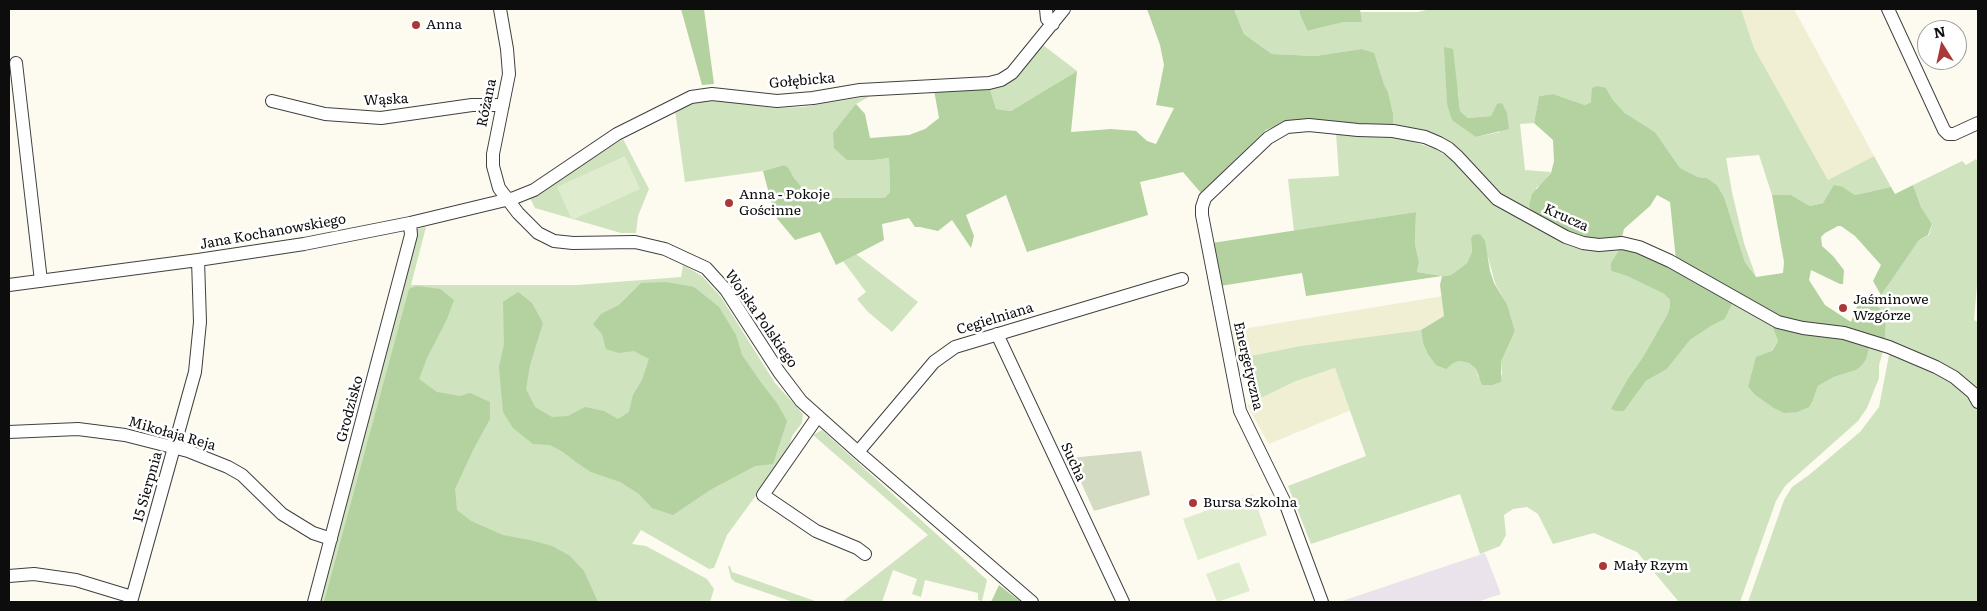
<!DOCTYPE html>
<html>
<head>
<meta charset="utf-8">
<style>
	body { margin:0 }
	#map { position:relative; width:1987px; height:611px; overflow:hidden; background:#fdfbf0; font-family:Literata,serif }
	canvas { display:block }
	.frame { position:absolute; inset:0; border:10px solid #0d0d0d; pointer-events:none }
	.north { position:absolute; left:1917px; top:20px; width:50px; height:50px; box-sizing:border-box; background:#fff; border:1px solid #9e9e9e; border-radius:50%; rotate:350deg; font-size:14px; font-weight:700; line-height:20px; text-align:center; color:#0d0d0d }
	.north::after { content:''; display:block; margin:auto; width:18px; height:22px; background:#ab3838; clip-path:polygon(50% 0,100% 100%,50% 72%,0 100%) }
</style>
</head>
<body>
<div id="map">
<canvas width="1987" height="611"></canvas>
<div class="frame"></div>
<div class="north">N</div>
</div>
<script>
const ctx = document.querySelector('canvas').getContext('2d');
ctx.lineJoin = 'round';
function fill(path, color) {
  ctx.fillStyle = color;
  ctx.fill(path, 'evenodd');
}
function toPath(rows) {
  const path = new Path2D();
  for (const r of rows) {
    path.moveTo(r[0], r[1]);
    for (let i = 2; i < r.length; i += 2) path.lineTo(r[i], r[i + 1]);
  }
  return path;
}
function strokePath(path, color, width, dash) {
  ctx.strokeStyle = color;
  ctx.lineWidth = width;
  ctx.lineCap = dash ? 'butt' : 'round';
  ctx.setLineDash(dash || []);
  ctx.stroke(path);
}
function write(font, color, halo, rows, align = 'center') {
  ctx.font = font + ' Literata,serif';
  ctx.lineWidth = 5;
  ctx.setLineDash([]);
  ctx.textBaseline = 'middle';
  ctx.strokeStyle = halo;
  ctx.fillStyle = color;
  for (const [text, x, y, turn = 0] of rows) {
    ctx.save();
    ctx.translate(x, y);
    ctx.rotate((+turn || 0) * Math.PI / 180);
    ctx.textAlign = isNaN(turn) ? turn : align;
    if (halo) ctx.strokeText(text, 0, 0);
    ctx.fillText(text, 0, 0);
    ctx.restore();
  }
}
fill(toPath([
	[1485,553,1501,594,1477,602,1339,602]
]), '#eae3eb');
fill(toPath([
	[1741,9,1794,9,1874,156,1828,180,1754,48],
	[1443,296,1444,316,1421,330,1300,346,1234,359,1230,331],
	[1335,368,1351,410,1269,444,1247,405,1296,381]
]), '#f0efd3');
fill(toPath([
	[1234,9,1299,9,1300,15,1309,31,1344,22,1362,22,1360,12,1418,12,1431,9,1741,9,1754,48,1828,180,1874,156,1891,187,1855,195,1843,187,1828,196,1823,203,1810,206,1791,195,1772,195,1759,155,1726,158,1732,192,1744,243,1756,277,1745,262,1724,197,1717,185,1707,178,1698,177,1680,168,1655,132,1625,113,1613,100,1606,88,1591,102,1585,105,1553,94,1539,96,1534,123,1520,124,1525,170,1551,172,1542,184,1536,188,1535,216,1500,198,1455,147,1393,126,1393,113,1388,92,1361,49,1315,56,1272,54,1244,34],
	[1458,91,1460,111,1468,118,1491,116,1497,105,1500,132,1476,137,1447,104],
	[1043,45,1077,71,1011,111,996,109,990,89,1013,78],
	[870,96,856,104,874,160,889,158,890,192,884,198,835,198,814,201,794,178,788,167,784,165,763,171,685,182,675,110,695,102,709,99,775,108,803,107],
	[1336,133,1391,135,1436,149,1455,162,1481,191,1498,204,1622,246,1611,271,1627,276,1664,294,1670,300,1670,307,1667,315,1643,357,1629,377,1624,411,1646,381,1667,369,1690,340,1711,326,1725,319,1733,302,1771,323,1778,341,1748,387,1755,395,1772,407,1813,400,1818,386,1834,377,1856,370,1870,344,1883,351,1879,365,1879,378,1867,408,1858,421,1785,486,1776,501,1740,602,1679,602,1637,552,1594,533,1553,544,1538,514,1527,507,1513,509,1504,515,1506,535,1500,546,1480,554,1460,494,1311,544,1288,486,1366,456,1335,368,1296,381,1259,399,1250,367,1250,356,1300,346,1421,330,1423,343,1453,362,1459,361,1469,363,1476,369,1478,377,1502,375,1501,362,1515,331,1507,304,1495,283,1488,257,1471,239,1472,252,1467,263,1451,275,1443,276,1417,272,1419,262,1415,244,1416,212,1294,231,1288,179,1339,176],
	[623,139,649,189,638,216,636,233,621,233,535,208,530,198],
	[1976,159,1978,163,1978,273,1974,320,1978,322,1978,386,1976,389,1885,342,1886,317,1875,302,1919,240,1929,235,1932,224,1921,207,1913,185,1962,161,1966,165],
	[426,227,411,285,577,285,681,277,683,265,702,276,721,297,775,383,803,414,802,423,792,436,788,452,727,535,714,568,709,569,641,530,632,544,646,546,707,579,714,589,710,602,319,602,417,229],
	[856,254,918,302,892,332,868,312,857,299,866,292,843,261],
	[1890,350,1946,378,1973,398,1978,414,1978,602,1748,602,1784,500,1792,487,1809,475,1860,432,1879,407],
	[822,430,987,580,982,601,978,600,978,593,925,580,921,597,912,594,917,579,893,570,882,602,842,602,928,535,813,435],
	[728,566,730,566,732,572,818,602,793,602,735,582,731,578]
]), '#cfe3be');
fill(toPath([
	[681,9,704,9,714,84,702,85],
	[1147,9,1234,9,1244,34,1272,54,1315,56,1361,49,1374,53,1384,85,1388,92,1393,113,1393,126,1279,125,1266,130,1201,193,1183,172,1140,182,1148,215,1027,252,1006,195,966,215,974,236,971,248,952,220,938,231,920,227,915,227,909,218,882,224,884,240,836,265,820,232,795,240,775,216,763,171,784,165,788,167,794,178,814,201,835,198,884,198,890,192,889,158,874,160,847,160,834,148,833,133,856,104,865,114,870,138,909,135,925,129,939,118,934,90,990,89,996,109,1011,111,1077,71,1071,132,1111,129,1136,131,1147,141,1156,144,1174,108,1156,105,1164,65,1160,45],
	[1299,9,1360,9,1362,22,1344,22,1308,31,1300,15],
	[1444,47,1453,49,1460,111,1468,118,1491,116,1497,104,1502,103,1507,113,1509,129,1476,137,1452,120,1447,104],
	[1597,86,1606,88,1613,100,1625,113,1655,132,1680,168,1698,177,1707,178,1717,185,1724,197,1745,262,1756,277,1783,273,1784,262,1772,195,1791,195,1810,206,1823,203,1834,185,1843,187,1855,195,1891,187,1895,194,1913,185,1921,207,1932,224,1928,235,1919,240,1881,295,1873,281,1881,265,1855,236,1841,226,1838,226,1825,233,1821,237,1822,246,1833,256,1844,270,1843,284,1840,284,1811,270,1809,280,1825,305,1851,322,1857,306,1858,294,1875,302,1886,317,1885,342,1782,319,1676,260,1670,202,1657,195,1650,206,1624,229,1621,241,1583,240,1535,216,1529,206,1532,194,1551,173,1554,161,1553,140,1534,123,1539,96,1553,94,1585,105,1591,102,1592,88],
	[1416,212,1415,244,1419,262,1417,272,1443,276,1451,275,1467,263,1472,252,1471,239,1473,235,1480,234,1485,241,1490,271,1494,283,1507,304,1515,331,1501,362,1501,382,1492,385,1482,385,1476,369,1469,363,1459,361,1453,363,1446,369,1436,365,1428,354,1423,343,1421,330,1444,316,1440,285,1442,276,1306,296,1302,273,1220,286,1212,243],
	[1622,246,1631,247,1733,302,1725,319,1711,326,1690,340,1667,369,1646,381,1624,411,1616,411,1611,409,1629,377,1643,357,1667,315,1670,307,1670,300,1664,294,1627,276,1611,271,1611,263],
	[666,282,694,287,719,307,736,335,742,355,762,384,777,403,787,421,773,464,755,466,710,490,673,515,652,508,639,494,620,482,591,472,576,462,563,452,550,445,533,444,513,428,503,412,499,367,504,344,503,302,518,292,532,303,543,323,530,365,526,389,535,407,552,417,568,416,585,407,604,411,618,419,629,412,633,395,642,380,649,359,634,351,619,353,606,349,602,334,593,324,601,314,619,305,641,283],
	[417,286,440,289,454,300,447,319,427,358,419,379,437,392,460,396,470,393,490,402,490,419,473,450,455,489,457,510,471,521,503,535,530,540,552,546,570,556,584,571,598,602,324,602,409,289],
	[1771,323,1870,344,1866,359,1862,365,1856,370,1834,377,1818,386,1813,400,1809,407,1797,412,1784,413,1772,407,1755,395,1748,387,1756,357,1772,351,1778,341],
	[999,585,1021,602,991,602]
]), '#b3d29f');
fill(toPath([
	[1141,451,1150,495,1094,511,1070,458]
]), '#d3dcc3');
fill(toPath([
	[625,156,640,189,572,220,557,187],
	[1253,494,1267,535,1198,560,1183,519],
	[1239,562,1250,591,1217,602,1206,574]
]), '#e0ecce');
const minor = toPath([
	[500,9,507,49,509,74,493,154,493,166,499,188,518,213,538,233,554,241,573,243,635,242,665,249,706,268,726,290,779,372,801,401,858,452,1032,602],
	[1046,9,1047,19,1053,24],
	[1888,9,1944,130,1948,134,1954,134,1978,123],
	[16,63,41,281],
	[272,101,325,114,381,118,472,105,503,105],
	[9,285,198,260,304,244,410,223,514,198,534,190,617,134,691,97,712,94,777,101,813,98,860,90,989,83,1001,80,1012,73,1064,9],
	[997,334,1123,602],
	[818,416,763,495,816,531,857,548,865,554],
	[9,432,78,429,125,435,188,451,228,467,242,475,282,514,313,533,331,539],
	[858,452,934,362,955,347,1182,279],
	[9,576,34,574,76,580,132,597],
	[131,602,195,372,200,322,198,260],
	[314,602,411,235,410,223],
	[1322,602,1286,505,1240,411,1202,215,1202,207,1205,198,1268,138,1287,127,1309,125,1358,130,1393,131,1425,137,1439,143,1448,148,1458,157,1497,199,1566,237,1583,243,1599,245,1622,243,1639,247,1670,261,1778,322,1803,328,1844,333,1889,347,1936,367,1954,377,1973,393,1978,402]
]);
strokePath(minor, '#404040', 14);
strokePath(minor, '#fff', 12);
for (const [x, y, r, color] of [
	[416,25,5,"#ab3838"],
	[729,203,5,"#ab3838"],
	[1843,308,5,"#ab3838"],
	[1193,503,5,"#ab3838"],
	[1603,566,5,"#ab3838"]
]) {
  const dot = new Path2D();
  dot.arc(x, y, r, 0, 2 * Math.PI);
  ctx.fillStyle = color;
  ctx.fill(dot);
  strokePath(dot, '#fff', 2);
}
write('14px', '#0d0d0d', '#fff', [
	["Anna",426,25],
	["Anna - Pokoje",739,195],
	["Gościnne",739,211],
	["Jaśminowe",1853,300],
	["Wzgórze",1853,316],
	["Bursa Szkolna",1203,503],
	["Mały Rzym",1613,566]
], 'left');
write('14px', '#0d0d0d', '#fff', [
	["Gołębicka",802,81,-5],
	["Wąska",386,100,-3],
	["Różana",487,103,-78],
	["Krucza",1566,218,24],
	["Jana Kochanowskiego",273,232,-10],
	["Wojska Polskiego",761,319,55],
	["Cegielniana",995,319,-17],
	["Energetyczna",1248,366,77],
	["Grodzisko",350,409,-75],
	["Mikołaja Reja",172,434,16],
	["Sucha",1073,462,65],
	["15 Sierpnia",148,487,-74]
]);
</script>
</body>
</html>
